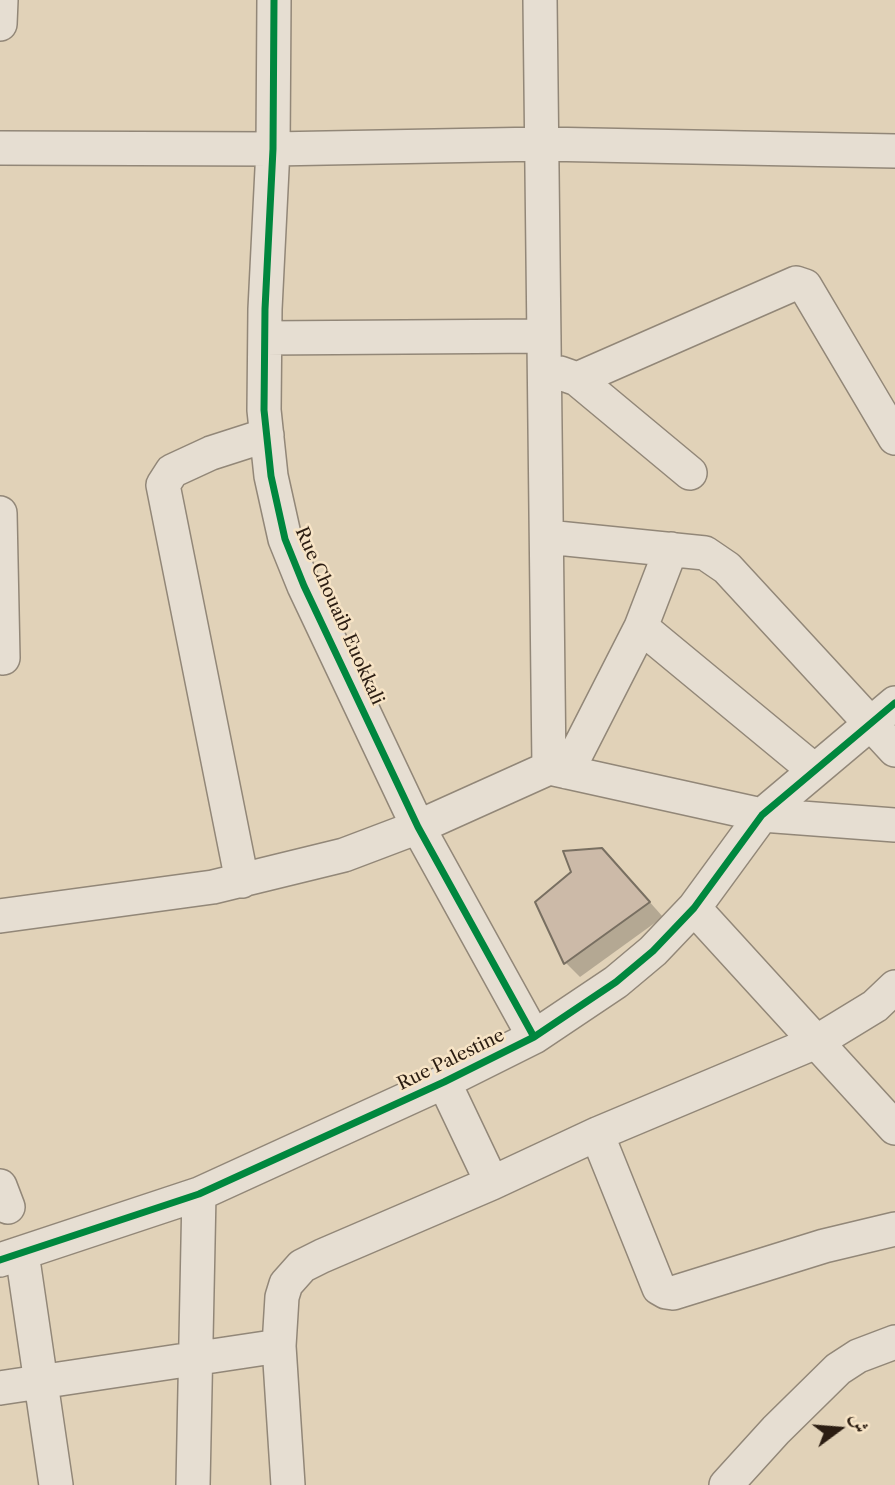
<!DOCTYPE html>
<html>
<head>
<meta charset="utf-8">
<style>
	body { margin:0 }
	#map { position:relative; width:895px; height:1485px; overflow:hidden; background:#e1d2b8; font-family:"Libre Caslon Text",Amiri,serif }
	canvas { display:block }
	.north { position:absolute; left:804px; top:1394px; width:70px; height:70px; -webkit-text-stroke:5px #f7e4c6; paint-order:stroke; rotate:74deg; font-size:19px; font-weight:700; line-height:28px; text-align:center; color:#2b1d12 }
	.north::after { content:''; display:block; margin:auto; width:24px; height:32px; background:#2b1d12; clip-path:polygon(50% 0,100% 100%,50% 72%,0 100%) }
</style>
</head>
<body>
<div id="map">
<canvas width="895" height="1485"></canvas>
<div class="north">ش</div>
</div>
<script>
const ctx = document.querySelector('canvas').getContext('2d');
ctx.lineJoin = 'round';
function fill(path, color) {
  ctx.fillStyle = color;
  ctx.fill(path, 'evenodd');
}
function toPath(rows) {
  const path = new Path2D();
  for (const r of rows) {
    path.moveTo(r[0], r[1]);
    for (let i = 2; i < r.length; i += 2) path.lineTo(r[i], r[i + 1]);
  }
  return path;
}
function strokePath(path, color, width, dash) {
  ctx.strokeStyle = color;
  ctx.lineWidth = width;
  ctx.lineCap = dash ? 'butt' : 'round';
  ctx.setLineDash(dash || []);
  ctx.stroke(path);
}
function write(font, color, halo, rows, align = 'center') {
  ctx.font = font + ' "Libre Caslon Text",serif';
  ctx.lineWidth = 5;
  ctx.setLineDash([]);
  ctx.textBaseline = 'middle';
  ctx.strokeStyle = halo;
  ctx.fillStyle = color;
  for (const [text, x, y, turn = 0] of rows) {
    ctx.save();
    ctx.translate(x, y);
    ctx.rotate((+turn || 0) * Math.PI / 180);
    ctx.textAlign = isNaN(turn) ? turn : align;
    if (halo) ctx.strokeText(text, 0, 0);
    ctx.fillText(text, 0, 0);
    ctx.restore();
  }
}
fill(toPath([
	[616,864,663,917,580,977,566,963,537,903]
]), '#0003');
const building = toPath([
	[602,848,650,902,564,964,535,902,571,872,563,851,602,848]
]);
fill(building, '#ccbaa8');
strokePath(building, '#786f61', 2);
const minor = toPath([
	[274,0,273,149,265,309,264,410,271,476,285,539,304,586,418,827,534,1037],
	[540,0,549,768],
	[0,24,1,0],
	[0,148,273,149,542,144,895,151],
	[265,338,544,336],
	[560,373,577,379,690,473],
	[577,379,796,283,805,286,895,438],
	[0,513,3,658],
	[547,537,705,553,727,568,895,750],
	[641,627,814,770],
	[567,772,641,627,671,549],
	[242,881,163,485,172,471,211,453,267,435],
	[694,908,895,1128],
	[0,916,213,887,344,855,418,827,549,768,762,815,895,825],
	[444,1082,492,1183],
	[597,1134,659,1288,666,1292,673,1293,824,1246,895,1229],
	[0,1186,8,1207],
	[22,1253,56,1485],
	[0,1260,199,1194,444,1082,534,1037,616,982,653,951,694,908,762,815,895,703],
	[0,1388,279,1346],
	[193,1485,199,1194],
	[288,1485,279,1346,282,1297,286,1284,302,1266,322,1256,492,1183,597,1134,816,1042,875,1006,895,987],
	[726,1485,776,1430,838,1369,858,1356,895,1342]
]);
strokePath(minor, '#928778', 36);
strokePath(minor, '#e6ded2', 33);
strokePath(toPath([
	[274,0,273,149,265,309,264,410,271,476,285,539,304,586,418,827,534,1037],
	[0,1260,199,1194,444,1082,534,1037,616,982,653,951,694,908,762,815,895,703]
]), '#00873e', 7);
write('18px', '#2b1d12', '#f7e4c6', [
	["Rue Chouaib Euokkali",339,616,66],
	["Rue Palestine",451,1060,-26]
]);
</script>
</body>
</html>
